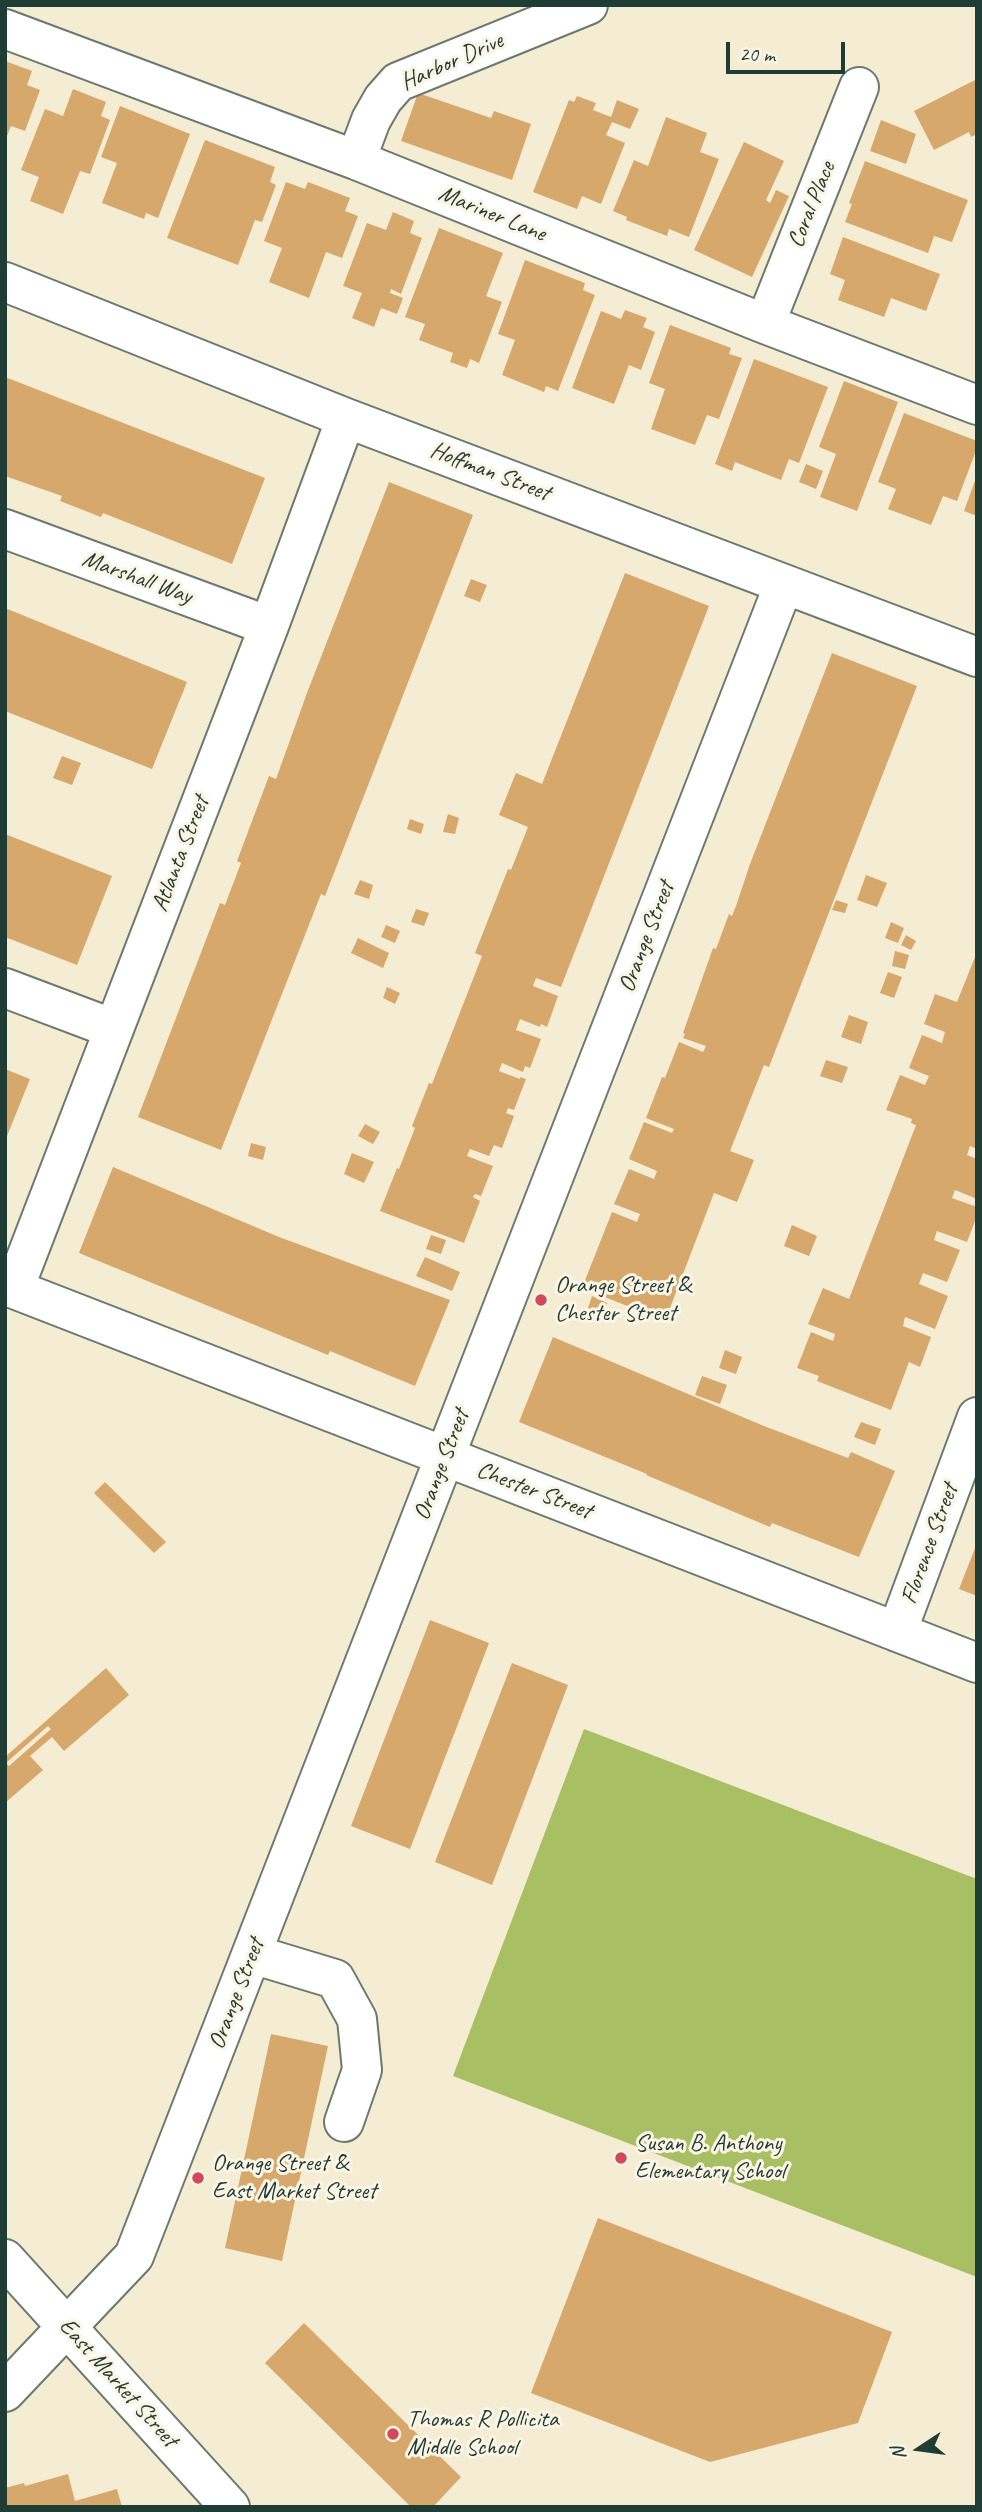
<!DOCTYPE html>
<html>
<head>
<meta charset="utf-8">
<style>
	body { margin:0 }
	#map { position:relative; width:982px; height:2512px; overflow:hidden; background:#f4ecd3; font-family:Caveat,sans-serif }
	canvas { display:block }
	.frame { position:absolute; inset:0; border:7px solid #1f3d34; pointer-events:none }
	.north { position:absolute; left:884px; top:2414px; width:70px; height:70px; -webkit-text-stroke:5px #fcf5e5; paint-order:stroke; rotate:257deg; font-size:19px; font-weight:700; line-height:28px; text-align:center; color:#1f3d34 }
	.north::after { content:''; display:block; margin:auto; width:24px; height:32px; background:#1f3d34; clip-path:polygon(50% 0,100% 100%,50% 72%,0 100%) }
	.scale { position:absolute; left:726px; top:42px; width:119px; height:32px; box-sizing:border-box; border:4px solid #1f3d34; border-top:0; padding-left:9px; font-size:21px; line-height:24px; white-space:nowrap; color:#1f3d34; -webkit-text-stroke:5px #fcf5e5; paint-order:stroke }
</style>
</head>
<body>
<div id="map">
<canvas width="982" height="2512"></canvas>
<div class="frame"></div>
<div class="north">N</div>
<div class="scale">20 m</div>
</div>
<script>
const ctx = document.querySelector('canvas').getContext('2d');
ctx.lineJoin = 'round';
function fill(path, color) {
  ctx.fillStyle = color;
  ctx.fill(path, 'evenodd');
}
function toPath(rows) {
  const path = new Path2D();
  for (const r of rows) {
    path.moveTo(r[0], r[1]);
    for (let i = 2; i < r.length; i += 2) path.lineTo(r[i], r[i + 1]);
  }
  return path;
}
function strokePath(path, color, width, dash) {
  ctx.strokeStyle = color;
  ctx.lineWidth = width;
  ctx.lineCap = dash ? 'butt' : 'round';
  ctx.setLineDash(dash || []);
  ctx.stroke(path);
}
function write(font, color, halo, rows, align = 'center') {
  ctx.font = font + ' Caveat,sans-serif';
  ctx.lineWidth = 6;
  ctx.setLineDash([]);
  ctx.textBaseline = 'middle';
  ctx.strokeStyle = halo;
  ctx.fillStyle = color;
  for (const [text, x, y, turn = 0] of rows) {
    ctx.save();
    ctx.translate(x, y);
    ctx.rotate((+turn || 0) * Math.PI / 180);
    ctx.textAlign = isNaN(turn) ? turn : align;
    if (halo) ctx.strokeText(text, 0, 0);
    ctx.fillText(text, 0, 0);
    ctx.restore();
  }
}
fill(toPath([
	[584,1729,977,1879,977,2277,453,2076]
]), '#a9bf63');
fill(toPath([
	[5,61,32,71,27,85,40,90,25,131,11,126,5,141],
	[977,79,977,134,971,137,969,132,934,150,914,111],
	[73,89,106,102,101,116,110,120,90,174,80,171,63,214,30,201,39,177,21,170,45,109,63,116],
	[418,93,491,118,494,111,531,124,512,180,401,141],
	[577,96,596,103,593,110,611,117,617,100,639,109,630,129,612,122,606,135,625,143,601,204,582,196,577,209,533,192,569,100,574,102],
	[120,106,190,134,158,218,146,213,144,219,102,203,117,163,101,157],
	[666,117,707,133,700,152,719,159,689,237,669,229,667,236,626,220,627,217,613,211,634,160,648,166],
	[881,120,916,134,906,164,870,151],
	[205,140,275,167,270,182,276,185,262,222,255,220,238,265,167,238],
	[744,142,784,161,766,200,770,203,776,190,789,196,752,277,694,250],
	[865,161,968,200,952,242,934,236,928,253,845,222,852,204,849,203],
	[286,182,305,189,308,182,350,198,345,211,358,216,342,258,326,252,309,298,269,282,282,248,264,241],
	[393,212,414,221,410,233,422,238,401,294,391,289,390,293,403,298,397,314,381,308,374,327,352,318,362,293,343,286,367,223,386,230],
	[439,228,503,253,486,296,502,302,479,363,470,359,467,368,450,362,453,353,419,340,425,324,405,317],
	[843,237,940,274,926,311,891,298,884,317,838,300,845,280,830,274],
	[525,260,585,283,583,290,595,295,558,391,546,386,544,392,502,375,515,340,498,334],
	[625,310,647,318,643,327,655,332,641,370,629,365,614,404,572,388,601,311,621,319],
	[670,325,731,348,729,354,742,358,719,419,707,415,695,445,651,429,665,389,649,383],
	[754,359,828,387,799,463,789,459,781,480,735,462,732,471,715,464],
	[5,377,265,478,232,564,103,513,101,517,60,501,62,496,5,476],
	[844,381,898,402,857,511,820,497,836,454,819,447],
	[904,413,977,441,977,448,957,501,943,496,931,525,888,509,896,489,878,482],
	[806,464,823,471,816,489,799,482],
	[976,478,977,478,977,516,964,511],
	[389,482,473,515,341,855,325,896,321,894,221,1150,138,1117,220,903,225,905,241,863,237,861,269,776,276,779,307,693],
	[625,573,709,606,561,987,536,978,533,986,558,996,547,1027,541,1024,540,1027,520,1019,516,1030,541,1039,530,1068,525,1066,523,1072,502,1063,499,1071,520,1079,520,1077,526,1079,514,1110,508,1108,506,1113,514,1116,502,1148,494,1145,489,1156,470,1149,467,1156,493,1166,481,1196,475,1194,473,1197,480,1201,464,1243,380,1211,397,1168,399,1169,415,1128,412,1126,429,1083,432,1084,482,956,475,953,508,869,511,870,528,827,499,815,516,773,542,784],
	[471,579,487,585,480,602,464,596],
	[5,608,187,682,152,769,5,711],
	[832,653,917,686,769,1067,764,1065,730,1151,754,1160,737,1202,714,1193,665,1321,582,1288,612,1212,637,1222,640,1214,614,1204,629,1169,654,1179,657,1171,629,1159,644,1122,672,1133,674,1129,646,1118,662,1077,665,1078,679,1042,703,1052,706,1046,683,1038,685,1034,683,1033,713,948,716,949,729,914,732,916,736,906,750,864],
	[62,756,81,763,72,785,53,778],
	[448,814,459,818,455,834,443,832],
	[410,819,424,824,421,834,407,829],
	[5,834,112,876,77,965,5,937],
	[866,875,887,883,877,907,857,900],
	[360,880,373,885,369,899,354,894],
	[836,900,848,904,845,913,832,910],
	[416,909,429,913,424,926,411,922],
	[891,922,904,928,898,943,885,938],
	[386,925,400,931,395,943,381,937],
	[906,935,916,941,911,950,901,945],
	[358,938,389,953,383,968,351,953],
	[895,951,909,955,905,969,892,966],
	[977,952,977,1149,970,1146,967,1155,977,1159,977,1199,955,1190,952,1198,977,1207,977,1216,967,1242,937,1231,934,1240,960,1250,947,1282,923,1273,919,1284,948,1296,935,1329,905,1317,903,1326,931,1337,920,1367,909,1362,891,1410,817,1381,819,1376,797,1368,811,1332,833,1341,835,1334,808,1324,823,1288,849,1299,916,1125,911,1123,912,1119,886,1110,900,1075,925,1085,929,1076,909,1068,922,1035,942,1043,945,1032,924,1024,935,994,957,1002],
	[888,972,902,977,894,998,880,993],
	[387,987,400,993,395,1004,383,998],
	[849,1015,868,1022,861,1044,841,1037],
	[826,1060,848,1067,842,1083,820,1076],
	[5,1069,30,1079,5,1141],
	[365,1124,380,1132,373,1144,358,1136],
	[251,1143,266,1147,263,1160,248,1156],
	[352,1153,374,1162,364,1183,344,1174],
	[113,1167,279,1237,450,1300,415,1386,330,1351,328,1355,79,1253],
	[792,1225,817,1236,809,1256,784,1246],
	[431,1235,446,1240,441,1254,426,1249],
	[425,1257,460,1272,452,1291,416,1276],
	[592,1296,607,1303,603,1314,588,1308],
	[553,1337,764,1426,848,1458,851,1452,895,1471,859,1557,772,1523,770,1527,646,1475,647,1474,519,1422],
	[725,1350,742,1357,736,1374,719,1368],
	[702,1376,727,1385,720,1404,695,1395],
	[861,1422,881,1429,875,1445,854,1437],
	[105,1482,166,1542,154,1553,94,1493],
	[977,1543,977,1596,959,1589],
	[430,1620,489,1643,410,1849,351,1826],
	[512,1663,568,1685,492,1885,435,1862],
	[106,1668,129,1695,64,1751,52,1737,30,1756,43,1770,5,1803,5,1757],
	[48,1726,51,1729,9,1766,6,1763],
	[271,2034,328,2046,282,2261,225,2248],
	[598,2218,892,2332,858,2423,710,2462,531,2393],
	[304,2323,461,2477,433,2507,411,2507,265,2363],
	[68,2474,75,2501,117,2489,122,2507,5,2507,5,2488,24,2483,25,2486]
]), '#d7a86b');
const minor = toPath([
	[5,29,356,160,765,324,977,405],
	[356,160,371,120,383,99,398,82,588,5],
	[5,282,346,418,977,657],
	[765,324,859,87],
	[346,418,269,626,14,1289,977,1663],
	[5,529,269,626],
	[5,988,114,1029],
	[897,1632,977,1417],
	[252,1954,335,1979,357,2019,362,2070,344,2122],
	[5,2392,134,2256,784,584]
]);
const major = toPath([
	[5,2259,230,2507]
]);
strokePath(minor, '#6a7a6c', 42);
strokePath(major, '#6a7a6c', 42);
strokePath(minor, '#fff', 38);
strokePath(major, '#fff', 38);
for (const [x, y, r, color] of [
	[541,1300,7,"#d1495b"],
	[621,2158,7,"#d1495b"],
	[198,2178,7,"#d1495b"],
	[393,2434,7,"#d1495b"]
]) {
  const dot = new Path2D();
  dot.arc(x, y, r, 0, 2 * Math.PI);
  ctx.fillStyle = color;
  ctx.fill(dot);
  strokePath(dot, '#fcf5e5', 2.5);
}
write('24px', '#1f3d34', '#fcf5e5', [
	["Harbor Drive",452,62,-24],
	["Coral Place",812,205,-68],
	["Mariner Lane",492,214,22],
	["Hoffman Street",490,472,21],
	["Marshall Way",137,578,20],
	["Atlanta Street",181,854,-69],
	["Orange Street",647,937,-69],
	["Orange Street",442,1465,-69],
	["Chester Street",534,1491,21],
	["Florence Street",930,1544,-70],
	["Orange Street",237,1994,-69],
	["East Market Street",118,2383,48]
]);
write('24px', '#1f3d34', '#fcf5e5', [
	["Orange Street &",555,1286],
	["Chester Street",555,1314],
	["Susan B. Anthony",635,2144],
	["Elementary School",635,2172],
	["Orange Street &",212,2164],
	["East Market Street",212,2192],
	["Thomas R Pollicita",407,2420],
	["Middle School",407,2448]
], 'left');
</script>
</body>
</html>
